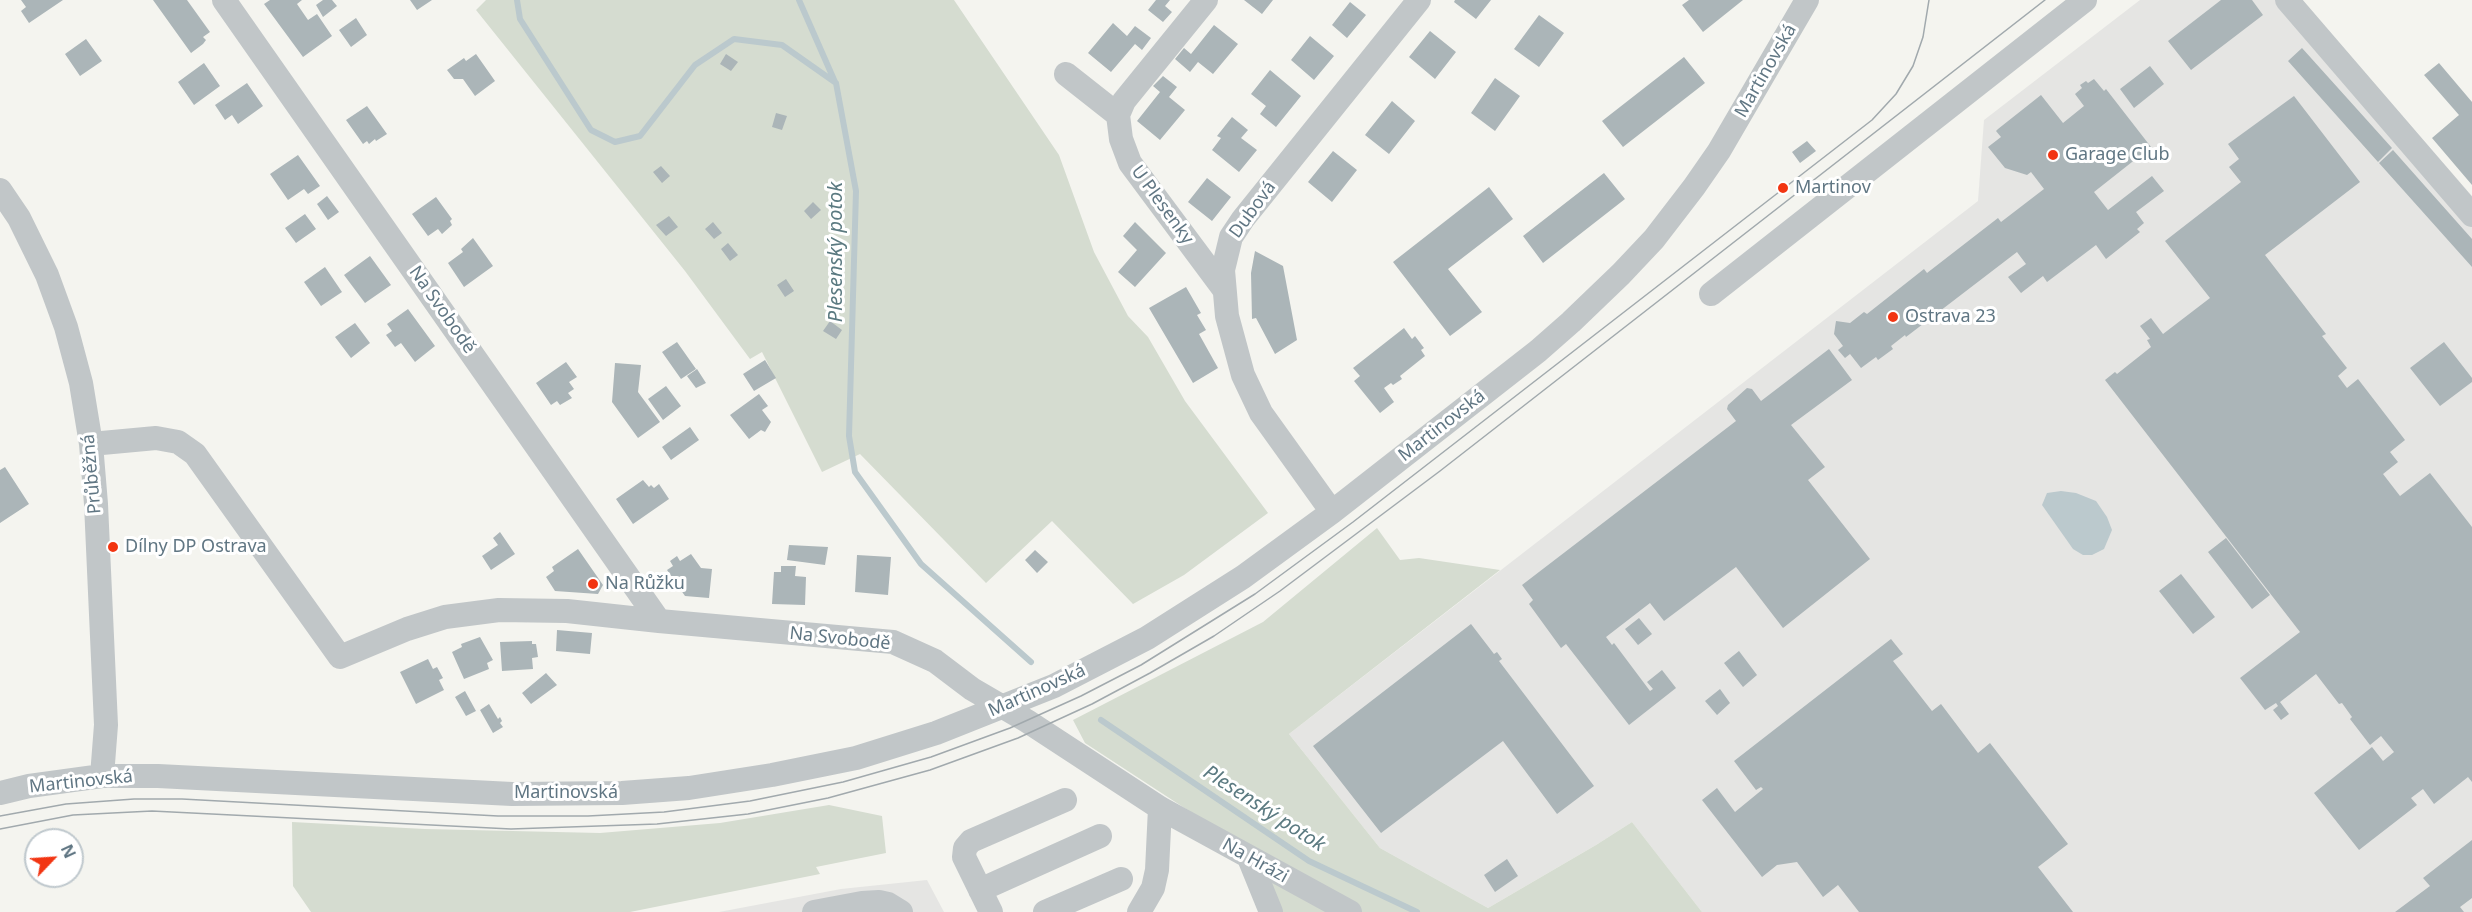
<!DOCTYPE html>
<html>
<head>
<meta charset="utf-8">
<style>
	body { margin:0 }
	#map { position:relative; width:2472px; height:912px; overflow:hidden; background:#f4f4ef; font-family:"Noto Sans",sans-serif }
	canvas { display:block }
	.north { position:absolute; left:24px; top:828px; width:60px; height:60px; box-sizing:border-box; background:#fff; border:2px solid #bfc8cd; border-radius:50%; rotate:65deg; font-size:16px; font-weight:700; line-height:24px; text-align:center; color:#607683 }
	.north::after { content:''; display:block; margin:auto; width:21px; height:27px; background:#f23512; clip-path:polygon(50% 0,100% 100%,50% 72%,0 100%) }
</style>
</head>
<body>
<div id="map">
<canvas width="2472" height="912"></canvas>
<div class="north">N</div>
</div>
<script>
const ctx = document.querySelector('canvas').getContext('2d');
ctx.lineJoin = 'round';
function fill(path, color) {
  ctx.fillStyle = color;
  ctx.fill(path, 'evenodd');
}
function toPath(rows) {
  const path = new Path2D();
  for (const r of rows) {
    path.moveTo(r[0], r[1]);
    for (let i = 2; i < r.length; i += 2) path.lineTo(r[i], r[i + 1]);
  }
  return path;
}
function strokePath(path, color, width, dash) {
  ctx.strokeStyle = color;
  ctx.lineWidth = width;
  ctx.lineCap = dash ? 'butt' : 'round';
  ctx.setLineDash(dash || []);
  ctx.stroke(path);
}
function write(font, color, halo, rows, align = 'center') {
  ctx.font = font + ' "Noto Sans",sans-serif';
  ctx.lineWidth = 6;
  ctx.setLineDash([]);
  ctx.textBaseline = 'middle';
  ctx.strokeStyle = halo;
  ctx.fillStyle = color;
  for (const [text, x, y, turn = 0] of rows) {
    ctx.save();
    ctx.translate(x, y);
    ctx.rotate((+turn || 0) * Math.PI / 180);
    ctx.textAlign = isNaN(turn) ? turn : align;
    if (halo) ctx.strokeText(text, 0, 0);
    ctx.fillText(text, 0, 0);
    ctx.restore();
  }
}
fill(toPath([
	[2140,0,2302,0,2472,196,2472,912,1702,912,1632,822,1596,845,1488,908,1380,848,1289,734,1978,201,1984,120],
	[927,880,944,912,719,912,841,889]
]), '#e5e5e3');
fill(toPath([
	[486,0,954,0,1059,155,1094,252,1128,316,1148,337,1185,401,1268,513,1184,575,1133,604,1052,521,986,583,860,454,822,472,762,352,750,359,685,271,476,10],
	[1377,528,1400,560,1419,558,1500,570,1289,734,1380,848,1488,908,1596,845,1632,822,1702,912,1271,912,1258,856,1085,743,1073,720,1263,622],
	[829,805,882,816,886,853,816,867,820,874,630,912,311,912,293,886,292,822,425,829,600,833,720,823]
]), '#d5dcd0');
fill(toPath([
	[2061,491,2076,493,2096,501,2107,517,2112,530,2104,549,2092,555,2083,555,2073,549,2042,505,2047,493]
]), '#bbc9cd');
strokePath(toPath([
	[517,0,520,19,591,130,615,142,640,136,695,65,734,39,782,45,836,83,856,191,849,436,855,472,921,564,1031,662],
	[799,0,835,82],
	[1101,720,1309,861,1417,912]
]), '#bbc9cd', 6);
fill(toPath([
	[21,0,63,0,29,23,21,11,26,7],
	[153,0,187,0,210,32,203,37,206,40,203,44,191,53],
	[270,0,302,0,297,4,308,20,317,14,332,36,303,57,264,4],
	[323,0,332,0,337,6,323,17,316,5],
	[410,0,432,0,417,10],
	[1156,0,1170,0,1165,6,1172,12,1163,22,1148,10],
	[1244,0,1273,0,1262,14],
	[1455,0,1491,0,1476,19,1454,2],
	[1689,0,1743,0,1703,32,1682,5],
	[2221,0,2252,0,2263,15,2191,70,2168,41],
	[1350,2,1366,15,1347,38,1332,25],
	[1539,15,1564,33,1539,67,1514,49],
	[356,18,367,35,351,47,339,30],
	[1113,23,1127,36,1135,26,1151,38,1142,50,1135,44,1111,72,1088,53],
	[1214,25,1238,44,1213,74,1198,62,1190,72,1175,59,1184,48,1191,54],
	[1430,31,1456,52,1435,79,1409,57],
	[1310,36,1334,56,1314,80,1291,60],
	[86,39,102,61,80,76,65,54],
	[2302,48,2392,148,2378,162,2288,61],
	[476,54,495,81,475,96,463,79,454,79,447,70,464,58,466,61],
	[726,54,738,62,731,71,720,64],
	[1684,57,1705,83,1623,147,1602,121],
	[204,63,220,86,194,105,178,82],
	[2439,63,2472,102,2472,185,2432,138,2459,115,2424,75],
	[2150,66,2164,84,2134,108,2120,89],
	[1270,70,1301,96,1276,127,1260,114,1266,106,1251,94],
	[1163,76,1177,87,1169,97,1185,110,1160,140,1137,121,1160,92,1153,86],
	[1495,78,1520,96,1495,131,1471,113],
	[2094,79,2104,91,2106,89,2151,147,2094,192,2108,210,2152,176,2164,191,2136,212,2144,223,2137,229,2140,232,2106,259,2096,245,2047,282,2043,276,2021,293,2008,277,2026,264,2017,252,1906,337,1905,335,1891,346,1893,349,1878,360,1876,357,1861,368,1850,354,1845,358,1838,350,1843,346,1834,334,1836,321,1850,323,1864,312,1867,314,1924,269,1927,273,1998,218,2001,222,2044,189,2031,172,2027,175,2005,168,1988,147,2001,137,1996,131,1998,129,2041,95,2063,123,2084,106,2075,94,2082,88,2080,85,2086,81,2088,83],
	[247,83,263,106,238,124,232,115,225,120,215,105],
	[2294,96,2360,182,2265,255,2326,334,2322,336,2347,368,2338,376,2347,388,2358,379,2405,440,2390,452,2398,462,2383,474,2400,496,2430,473,2472,527,2472,782,2468,777,2434,804,2423,789,2411,798,2417,805,2359,850,2314,793,2372,747,2383,761,2394,752,2381,736,2370,745,2350,719,2352,717,2342,703,2339,704,2316,674,2280,702,2289,714,2281,720,2273,710,2278,706,2276,703,2265,710,2240,678,2300,632,2105,380,2115,372,2117,374,2151,347,2147,340,2150,339,2140,326,2151,318,2163,334,2210,298,2165,241,2241,182,2229,167,2239,159,2228,144],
	[1392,101,1415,121,1389,154,1365,135],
	[367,106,387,134,376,141,375,139,369,144,367,141,363,144,346,120],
	[776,113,787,116,782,130,772,127],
	[1232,117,1248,130,1241,138,1257,150,1239,172,1212,150,1221,138,1217,136],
	[1807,141,1816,151,1800,163,1792,152],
	[2393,150,2472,239,2472,267,2379,163],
	[1333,151,1357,170,1332,202,1308,182],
	[298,155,320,186,308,194,304,189,288,200,270,174],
	[661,166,670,176,662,183,653,172],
	[1604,173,1625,199,1543,263,1523,236],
	[1207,178,1231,197,1212,221,1188,202],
	[1489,187,1513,219,1448,269,1482,312,1450,336,1393,262],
	[327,196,339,212,328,220,317,204],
	[436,197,452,219,450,221,452,225,442,234,438,229,428,236,412,214],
	[813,202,821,210,811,219,804,211],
	[305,214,316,229,296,243,285,228],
	[669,216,678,227,666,236,656,225],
	[713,222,722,233,714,239,705,229],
	[1135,222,1166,253,1135,287,1118,272,1137,250,1123,236],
	[473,238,493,266,464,287,448,263,463,252,461,249],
	[728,243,738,255,730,261,721,249],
	[1255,251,1283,266,1297,340,1275,354,1256,318,1252,319,1251,273],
	[370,256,391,285,365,303,344,275],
	[325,267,342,292,321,306,304,282],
	[786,279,794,291,785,297,777,285],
	[1186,287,1201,313,1197,315,1206,330,1199,334,1218,368,1193,383,1149,308],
	[408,309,435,346,415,362,401,343,395,347,386,335,392,331,387,324],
	[830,321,842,330,836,339,823,331],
	[355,323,370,343,351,358,335,337],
	[1404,328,1412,339,1415,336,1424,348,1421,350,1425,356,1400,376,1402,379,1393,385,1391,383,1384,388,1394,402,1380,413,1354,381,1360,376,1353,368],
	[677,342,696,369,681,379,662,352],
	[2444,342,2472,378,2472,382,2440,406,2410,368],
	[1829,349,1852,380,1791,425,1825,467,1808,480,1870,559,1783,628,1736,567,1664,621,1650,603,1606,637,1612,645,1614,643,1650,691,1653,689,1647,682,1662,670,1676,688,1629,725,1566,644,1561,648,1529,604,1533,600,1522,585,1736,421,1727,409,1728,405,1747,388,1752,389,1761,401],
	[765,360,776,378,754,391,743,374],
	[566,362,577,377,569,382,574,389,568,393,572,398,560,405,557,401,551,405,536,383],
	[615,363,641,365,638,392,660,422,638,438,612,402],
	[697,369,706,383,696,388,687,376],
	[666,386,681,406,663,420,648,399],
	[759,394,768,406,762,410,771,422,765,432,761,430,749,439,730,415],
	[690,427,699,440,671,460,662,447],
	[5,467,29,504,0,523,0,470],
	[643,480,649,487,651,485,654,488,659,484,669,499,633,524,616,499],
	[500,532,515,554,491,570,482,556,498,545,493,538],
	[2226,538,2270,595,2252,609,2208,552],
	[789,545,828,547,825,565,787,560],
	[578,549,603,585,598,594,555,591,546,577,554,571,552,567],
	[1035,550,1048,562,1037,573,1025,560],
	[691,554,701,568,712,569,709,598,685,596,667,570,673,566,670,561,677,556,680,561],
	[857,555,891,557,888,595,855,592],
	[781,566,796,566,795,576,806,577,805,605,772,604,774,572,781,572],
	[2181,574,2215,617,2193,634,2159,591],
	[1639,618,1652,634,1638,645,1625,629],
	[1471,624,1494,654,1497,652,1502,659,1499,661,1594,786,1557,814,1503,741,1381,833,1313,746],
	[557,630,592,633,590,654,556,651],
	[480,637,493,660,487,663,489,669,464,679,452,652,462,647,461,644],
	[1891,639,1903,654,1893,661,1932,711,1941,704,1978,753,1990,743,2068,844,2038,867,2073,912,1859,912,1838,885,1823,897,1797,862,1777,865,1762,877,1702,800,1717,788,1735,812,1763,789,1761,787,1756,790,1734,761],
	[532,641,532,644,536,644,538,657,532,658,533,669,502,671,500,642],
	[1739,651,1757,675,1743,687,1724,663],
	[428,659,433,669,437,667,443,678,439,680,444,690,416,704,400,672],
	[546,673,557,685,531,704,522,693],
	[1720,689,1730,703,1717,715,1705,701],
	[465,691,476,711,466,716,455,697],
	[489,704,498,719,500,717,502,721,500,723,503,727,493,733,480,710],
	[2472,840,2472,898,2460,907,2464,912,2395,912,2430,886,2423,878],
	[1507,859,1518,876,1495,892,1484,875]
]), '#abb5b8');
strokePath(toPath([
	[224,0,659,621],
	[1206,0,1124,101,1118,115,1121,139,1130,163,1223,288],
	[2287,0,2472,215],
	[1066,74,1118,115],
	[0,190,19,218,47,275,66,327,81,383,91,444,96,504,106,725,102,776],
	[1711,294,2085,0],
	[91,444,156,438,178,442,195,454,340,657,407,629,445,617,499,610,567,611,659,621,893,642,935,661,972,689,1027,721,1160,808,1350,912],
	[1332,512,1261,413,1243,375,1227,316,1223,270,1231,237,1243,219,1419,0],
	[0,793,29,786,102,776,158,776,512,794,622,793,689,788,772,775,856,758,936,733,1054,686,1147,638,1243,577,1332,512,1538,351,1571,322,1621,274,1654,239,1694,187,1719,151,1807,0],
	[1249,858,1271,912],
	[980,890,1100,836],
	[814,912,862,903,879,902,888,904,901,912],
	[991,912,964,857,965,848,971,841,1065,800],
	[1045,912,1121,879],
	[1139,912,1153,888,1157,870,1160,808]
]), '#c1c6c8', 24);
strokePath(toPath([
	[0,816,66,804,134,799,182,799,498,816,588,816,664,812,750,801,843,782,931,757,1010,728,1081,696,1141,665,1255,594,1353,522,1872,120,1896,94,1913,66,1923,37,1929,0],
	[0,829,73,815,152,811,511,829,657,824,748,814,828,798,930,770,1018,738,1092,704,1150,673,1214,636,1280,591,1440,471,2045,0]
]), '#a1a9ad', 1.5);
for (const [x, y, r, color] of [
	[2053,155,6,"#f23512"],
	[1783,188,6,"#f23512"],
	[1893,317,6,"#f23512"],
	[113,547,6,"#f23512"],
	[593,584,6,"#f23512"]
]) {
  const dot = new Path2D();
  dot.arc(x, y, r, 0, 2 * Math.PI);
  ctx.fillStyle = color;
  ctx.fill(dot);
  strokePath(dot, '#fff', 2);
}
write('18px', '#607683', '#fff', [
	["Martinovská",1766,71,-60],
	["U Plesenky",1162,205,54],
	["Dubová",1253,210,-54],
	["Na Svobodě",442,310,55],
	["Martinovská",1442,426,-38],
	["Průběžná",92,474,-95],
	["Na Svobodě",840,639,6],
	["Martinovská",1037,691,-24],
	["Martinovská",81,782,-6],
	["Martinovská",566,793],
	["Na Hrázi",1255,861,29]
]);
write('18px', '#607683', '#fff', [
	["Garage Club",2065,155],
	["Martinov",1795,188],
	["Ostrava 23",1905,317],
	["Dílny DP Ostrava",125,547],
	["Na Růžku",605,584]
], 'left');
write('italic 20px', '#5b7a81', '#fff', [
	["Plesenský potok",836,252,-90],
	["Plesenský potok",1264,809,33]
]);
</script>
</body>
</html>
